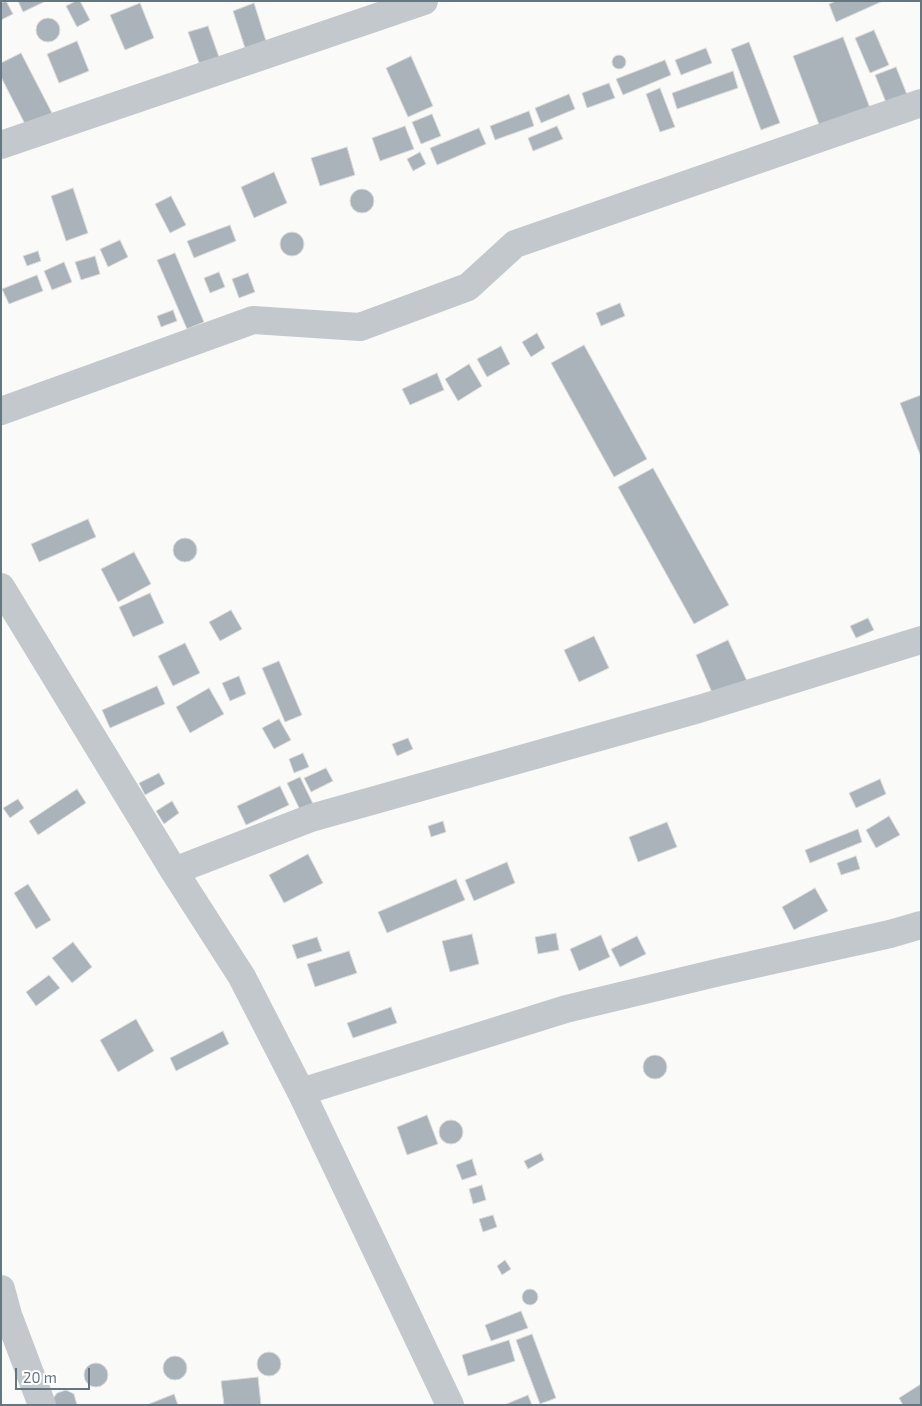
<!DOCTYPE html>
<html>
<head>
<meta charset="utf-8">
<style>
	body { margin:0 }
	#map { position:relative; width:922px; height:1406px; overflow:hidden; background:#fafaf8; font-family:"Exo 2",sans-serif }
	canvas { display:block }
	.frame { position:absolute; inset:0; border:2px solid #657683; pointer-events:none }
	.scale { position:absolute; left:15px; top:1368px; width:75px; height:22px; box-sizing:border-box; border:2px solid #657683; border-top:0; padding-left:6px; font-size:15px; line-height:18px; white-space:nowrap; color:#657683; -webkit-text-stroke:4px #fff; paint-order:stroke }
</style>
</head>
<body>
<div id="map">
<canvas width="922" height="1406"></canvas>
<div class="frame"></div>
<div class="scale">20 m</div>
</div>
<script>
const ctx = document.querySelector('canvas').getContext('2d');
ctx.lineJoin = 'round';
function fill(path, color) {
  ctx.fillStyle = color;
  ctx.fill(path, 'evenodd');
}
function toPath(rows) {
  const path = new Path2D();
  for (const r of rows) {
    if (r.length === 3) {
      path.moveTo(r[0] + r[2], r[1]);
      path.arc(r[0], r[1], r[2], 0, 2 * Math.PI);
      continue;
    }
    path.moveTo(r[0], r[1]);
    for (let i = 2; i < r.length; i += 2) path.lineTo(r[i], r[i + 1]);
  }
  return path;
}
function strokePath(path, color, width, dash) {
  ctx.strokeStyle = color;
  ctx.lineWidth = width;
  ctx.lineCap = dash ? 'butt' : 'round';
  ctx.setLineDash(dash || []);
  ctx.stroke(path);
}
const building = toPath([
	[6,1,13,14,1,20,1,3,6,1],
	[18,1,46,1,23,12,18,1],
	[76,1,80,1,90,20,77,27,66,6,76,1],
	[836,1,883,1,836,22,829,4,836,1],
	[140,3,154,38,125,50,110,15,140,3],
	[254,3,266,41,245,48,233,11,254,3],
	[48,30,12],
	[208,26,219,57,199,63,188,32,208,26],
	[874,30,889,65,870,73,855,38,874,30],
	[843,37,870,108,820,127,793,56,843,37],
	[77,41,89,71,59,83,47,54,77,41],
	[749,42,780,123,761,130,731,49,749,42],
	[706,48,712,63,681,75,675,60,706,48],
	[21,53,52,113,26,126,1,77,1,63,21,53],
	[619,62,7],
	[411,56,433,106,408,117,386,68,411,56],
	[665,60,671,75,623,95,616,79,665,60],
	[896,67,910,102,889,110,875,75,896,67],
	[733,71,738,88,677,109,672,93,733,71],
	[609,83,615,98,587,108,582,93,609,83],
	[660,88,675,127,660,132,646,94,660,88],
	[569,94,575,109,541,123,535,108,569,94],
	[529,111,534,126,495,140,490,126,529,111],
	[432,114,441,136,421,144,412,122,432,114],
	[405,126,414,149,380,161,372,138,405,126],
	[557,126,563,139,533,151,528,138,557,126],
	[479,128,486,144,437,165,430,148,479,128],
	[347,147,355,175,320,186,311,158,347,147],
	[420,152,426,164,413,171,407,159,420,152],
	[274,172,287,203,254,218,241,187,274,172],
	[73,188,88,233,66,241,51,196,73,188],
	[362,201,12],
	[171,196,186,225,170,233,155,204,171,196],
	[230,225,236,241,194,258,187,241,230,225],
	[292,244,12],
	[120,240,128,257,108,267,100,249,120,240],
	[38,251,41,261,27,266,23,256,38,251],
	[175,253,204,322,187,329,157,260,175,253],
	[95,256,100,274,81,280,75,262,95,256],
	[64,262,72,282,52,290,44,271,64,262],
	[219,272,225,287,210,293,204,278,219,272],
	[248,273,255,292,239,298,232,279,248,273],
	[37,275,43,291,9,304,2,289,37,275],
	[620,303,625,316,601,326,596,313,620,303],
	[173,310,177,321,161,327,157,316,173,310],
	[537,333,545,348,531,357,522,342,537,333],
	[584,345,647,459,614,477,551,363,584,345],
	[501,346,510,364,487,377,477,359,501,346],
	[469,364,482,386,458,401,445,379,469,364],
	[437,373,444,390,410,405,402,389,437,373],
	[921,395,921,457,900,403,921,395],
	[653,468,729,605,694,624,618,487,653,468],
	[88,519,96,537,39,562,31,544,88,519],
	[185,550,12],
	[134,552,151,584,118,602,101,569,134,552],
	[150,593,164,623,133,637,119,607,150,593],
	[231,610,242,629,220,641,209,622,231,610],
	[868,618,874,630,856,638,850,626,868,618],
	[594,636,609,668,579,682,564,650,594,636],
	[728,640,747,681,713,695,696,655,728,640],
	[185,643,200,673,173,686,158,656,185,643],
	[279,661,302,715,285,722,262,668,279,661],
	[239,676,246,694,230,701,222,683,239,676],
	[157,686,165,704,110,728,102,710,157,686],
	[209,688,224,714,190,733,176,707,209,688],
	[279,719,291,740,274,749,262,728,279,719],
	[408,738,413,749,397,756,392,744,408,738],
	[303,753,309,767,294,773,289,759,303,753],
	[326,768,333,781,311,792,304,778,326,768],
	[159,773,165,784,145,795,139,783,159,773],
	[300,777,316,810,303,816,287,783,300,777],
	[880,779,886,794,856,808,849,793,880,779],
	[280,786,289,805,246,825,237,806,280,786],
	[77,789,86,803,38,835,29,821,77,789],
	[18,799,24,808,10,818,3,808,18,799],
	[172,801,179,813,164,824,156,811,172,801],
	[889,816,900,835,876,848,866,830,889,816],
	[443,821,446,832,431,837,428,826,443,821],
	[667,822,677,847,638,862,629,837,667,822],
	[858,829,862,842,810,863,805,850,858,829],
	[308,854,323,883,284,903,269,875,308,854],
	[856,856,860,869,841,875,837,863,856,856],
	[507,862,515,883,474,901,465,880,507,862],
	[456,879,465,900,387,933,378,912,456,879],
	[28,884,51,920,36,929,14,893,28,884],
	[815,888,828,911,794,930,782,907,815,888],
	[556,933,559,950,538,954,535,937,556,933],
	[472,934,479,964,450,972,442,941,472,934],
	[601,935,610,957,579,971,570,949,601,935],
	[637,936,646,954,620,967,611,949,637,936],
	[317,937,322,951,297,959,292,945,317,937],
	[73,942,92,967,72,983,52,958,73,942],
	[349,951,357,973,315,987,307,964,349,951],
	[49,975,60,988,36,1006,26,992,49,975],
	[391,1007,397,1023,353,1038,347,1023,391,1007],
	[136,1019,154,1051,118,1072,100,1040,136,1019],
	[223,1031,229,1044,176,1071,170,1058,223,1031],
	[655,1067,12],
	[427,1115,438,1144,407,1155,397,1127,427,1115],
	[451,1132,12],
	[541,1153,544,1160,528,1169,524,1161,541,1153],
	[472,1159,477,1175,462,1180,456,1165,472,1159],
	[482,1185,486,1200,473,1204,469,1189,482,1185],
	[493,1215,497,1227,483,1232,479,1219,493,1215],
	[505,1260,511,1269,502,1275,497,1266,505,1260],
	[530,1297,8],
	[521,1311,528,1328,491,1341,485,1325,521,1311],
	[532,1334,556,1398,540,1404,516,1340,532,1334],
	[509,1340,515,1361,468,1376,462,1355,509,1340],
	[269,1364,12],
	[175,1368,12],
	[96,1375,12],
	[258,1377,261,1405,224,1405,221,1381,258,1377],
	[921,1384,921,1405,903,1405,899,1398,921,1384],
	[66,1390,74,1394,77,1405,53,1405,54,1397,57,1393,66,1390],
	[174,1394,178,1405,149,1405,149,1404,174,1394],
	[528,1395,532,1405,504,1405,528,1395]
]);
fill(building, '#aab3b9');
strokePath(building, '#dcdcda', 1);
strokePath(toPath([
	[1,145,424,1],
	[1,411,253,320,360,327,468,287,515,244,921,103],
	[1,587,174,871,242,977,301,1092,450,1405],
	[174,871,311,818,699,709,921,640],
	[301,1092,566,1009,720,972,890,934,921,925],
	[1,1289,8,1315,42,1405]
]), '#c3c8cc', 28);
</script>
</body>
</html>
